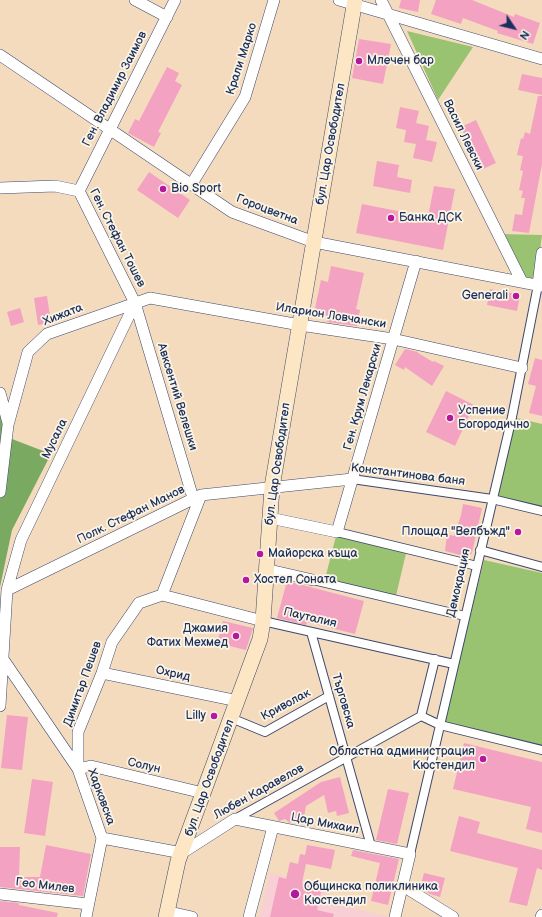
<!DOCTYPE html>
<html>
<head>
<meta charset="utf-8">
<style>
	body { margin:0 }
	#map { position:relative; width:542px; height:917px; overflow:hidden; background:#f4dbbe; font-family:"Balsamiq Sans",sans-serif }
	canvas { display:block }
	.north { position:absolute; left:494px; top:8px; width:40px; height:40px; -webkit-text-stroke:3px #fcf5e5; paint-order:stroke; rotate:125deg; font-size:11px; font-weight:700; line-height:16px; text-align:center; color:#1b2f5e }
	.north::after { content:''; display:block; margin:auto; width:14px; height:18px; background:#1b2f5e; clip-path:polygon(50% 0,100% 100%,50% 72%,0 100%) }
</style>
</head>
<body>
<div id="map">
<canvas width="542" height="917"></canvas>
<div class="north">N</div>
</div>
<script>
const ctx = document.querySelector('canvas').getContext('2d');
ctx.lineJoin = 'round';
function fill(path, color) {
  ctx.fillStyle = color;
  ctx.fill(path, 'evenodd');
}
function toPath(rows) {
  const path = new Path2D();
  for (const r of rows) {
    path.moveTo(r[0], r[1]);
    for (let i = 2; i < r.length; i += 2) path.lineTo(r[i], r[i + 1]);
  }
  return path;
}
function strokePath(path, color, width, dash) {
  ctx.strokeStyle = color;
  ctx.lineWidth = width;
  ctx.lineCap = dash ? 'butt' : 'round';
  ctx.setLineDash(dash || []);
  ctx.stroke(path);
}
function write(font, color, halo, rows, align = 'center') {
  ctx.font = font + ' "Balsamiq Sans",sans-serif';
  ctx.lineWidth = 3.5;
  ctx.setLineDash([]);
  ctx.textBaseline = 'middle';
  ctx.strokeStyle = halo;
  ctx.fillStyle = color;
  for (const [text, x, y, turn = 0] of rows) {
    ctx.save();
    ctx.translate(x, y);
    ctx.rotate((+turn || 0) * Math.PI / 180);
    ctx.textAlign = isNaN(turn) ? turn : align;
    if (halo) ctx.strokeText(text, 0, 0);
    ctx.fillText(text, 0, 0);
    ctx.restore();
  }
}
fill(toPath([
	[270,873,328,887,325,901,389,917,259,917]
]), '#f7cfd5');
fill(toPath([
	[407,31,473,47,438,100],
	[500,234,542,235,536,283,523,281],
	[512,417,542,424,542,511,492,499],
	[337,532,407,549,395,600,324,583],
	[484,560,542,573,542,747,444,723]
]), '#99c370');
fill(toPath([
	[0,410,12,439,51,454,12,530,0,587]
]), '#7aa962');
fill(toPath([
	[401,0,420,0,418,12,399,8],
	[436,0,472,0,514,17,515,14,540,23,533,44,497,33,498,31,463,18,461,24,431,14],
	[359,39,391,44,383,84,352,78],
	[167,67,179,73,175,81,182,85,158,132,161,133,154,147,128,133,135,119,139,121],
	[522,74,542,78,542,95,518,90],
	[538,96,542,96,542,164,529,233,512,231,515,214,522,215,525,198,521,198,523,191,519,190,523,171,520,170,523,156,517,155,521,138,523,139,525,132,530,134],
	[400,107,419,111,416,123,429,126,426,140,437,142,432,162,413,158,416,144,404,142,406,130,396,128],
	[476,120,496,163,481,170,461,127],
	[377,161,399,165,397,177,412,180,410,193,373,186],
	[149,172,190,200,178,218,137,190],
	[434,186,455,189,443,250,356,233,362,204,428,217],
	[331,266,364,273,356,309,360,310,357,326,327,322,328,316,314,313,321,280,328,282],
	[490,289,520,295,517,311,487,305],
	[47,296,51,323,38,325,34,298],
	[20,308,24,322,11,326,7,312],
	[405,349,418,352,418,353,433,362,434,361,444,366,432,386,405,367,404,370,395,365],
	[535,358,542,360,542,416,529,413,536,386,528,384],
	[446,391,474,405,455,446,426,432],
	[463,504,482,508,472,553,468,557,445,551,447,534,454,536,461,515],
	[287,581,364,601,355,634,307,622,306,625,277,618],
	[223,621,253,628,246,650,217,643],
	[7,715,28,717,22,770,1,768],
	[464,743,542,762,542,833,526,829,531,807,453,789],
	[340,777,349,813,337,816,336,811,328,813,324,795,306,806,303,822,293,820,290,823,285,819,279,821,274,813,321,782],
	[32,779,53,782,45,836,24,833],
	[388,789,409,793,397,844,376,840],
	[459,816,480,822,477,833,542,850,542,870,537,868,527,906,509,902,518,868,450,851],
	[46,845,91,854,83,896,0,887,0,847,20,847,19,877,40,877],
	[307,845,335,850,331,869,306,864,302,883,322,887,317,910,334,914,333,917,270,917,279,877,286,879,290,862,298,864,300,854,305,855],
	[353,850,399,859,388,905,371,901,380,863,351,856],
	[424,873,445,878,440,897,430,894,420,888],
	[0,901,19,903,19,905,58,913,57,917,0,917]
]), '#f3a2c1');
const pedestrian = toPath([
	[352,479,492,499,542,511],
	[337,532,477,566],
	[480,550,542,567],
	[313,580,465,616],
	[263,621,454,664],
	[311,632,371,846],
	[421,716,440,725,542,750],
	[231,718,265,732,329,696],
	[235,819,421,716,435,659],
	[410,854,512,417,538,285]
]);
const minor = toPath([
	[135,0,167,17],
	[339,0,542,59],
	[381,0,522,282],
	[0,55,232,212,314,242,542,286],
	[191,185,245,97,274,0],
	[0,188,55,186,79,191,135,303,193,498],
	[79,191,175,0],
	[538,285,542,253],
	[0,393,8,423],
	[0,492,8,425,28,352,47,334,150,298,300,325,393,339,522,368],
	[201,495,162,595,139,603,112,642,102,673,78,732,78,769,91,766,203,793],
	[270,518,337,532,416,261],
	[265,569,313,580],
	[7,590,201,495,352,479],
	[162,595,263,621],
	[3,659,78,769,102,838,86,917],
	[102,673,238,701],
	[0,706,7,590,21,540,135,303],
	[102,838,182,853,235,819,410,854,395,917],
	[403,886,453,917],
	[0,894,88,904],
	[174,913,192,917],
	[249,917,273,827],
	[541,917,542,915]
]);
const secondary = toPath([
	[166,917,178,861,260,639,263,621,272,487,355,0]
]);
strokePath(pedestrian, '#3c496c', 10);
strokePath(minor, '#3c496c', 12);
strokePath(secondary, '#3c496c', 16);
strokePath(pedestrian, '#fff', 8);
strokePath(minor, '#fff', 11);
strokePath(secondary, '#fce6c4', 15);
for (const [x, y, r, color] of [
	[359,61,4,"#b5179e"],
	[163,189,4,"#b5179e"],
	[391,218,4,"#b5179e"],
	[516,296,4,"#b5179e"],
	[450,418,4,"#b5179e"],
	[518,532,4,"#b5179e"],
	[260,554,4,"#b5179e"],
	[246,580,4,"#b5179e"],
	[236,636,4,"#b5179e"],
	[214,716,4,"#b5179e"],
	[483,759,4,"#b5179e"],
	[295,894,5,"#b5179e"]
]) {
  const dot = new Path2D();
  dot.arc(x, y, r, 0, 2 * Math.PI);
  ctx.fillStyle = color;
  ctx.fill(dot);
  strokePath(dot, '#fcf5e5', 1.5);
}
write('12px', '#1b2f5e', '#fcf5e5', [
	["Крали Марко",242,59,-72],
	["Ген. Владимир Заимов",115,89,-63],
	["Васил Левски",463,135,64],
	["бул. Цар Освободител",331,144,-80],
	["Гороцветна",267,210,21],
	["Ген. Стефан Тошев",117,238,63],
	["Хижата",63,315,-22],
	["Иларион Ловчански",331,316,9],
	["Авксентий Велешки",177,397,73],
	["Ген. Крум Лекарски",363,397,-74],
	["Мусала",55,439,-64],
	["бул. Цар Освободител",278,464,-82],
	["Константинова баня",408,475,7],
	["Полк. Стефан Манов",131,515,-26],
	["Демокрация",459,583,-77],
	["Пауталия",310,618,13],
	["Охрид",173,674,12],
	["Димитър Пешев",83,684,-70],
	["Търговска",343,701,74],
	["Криволак",286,705,-28],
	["Солун",144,766,13],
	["бул. Цар Освободител",210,778,-70],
	["Любен Kаравелов",259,792,-29],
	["Харковска",101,797,70],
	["Цар Михаил",325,824,11],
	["Гео Милев",45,886,7]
]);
write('12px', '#1b2f5e', '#fcf5e5', [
	["Млечен бар",367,61],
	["Bio Sport",171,189],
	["Банка ДСК",399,218],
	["Generali",508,296,"right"],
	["Успение",458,411],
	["Богородично",458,425],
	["Площад \"Велбъжд\"",510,532,"right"],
	["Майорска къща",268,554],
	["Хостел Соната",254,580],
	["Джамия",228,629,"right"],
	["Фатих Мехмед",228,643,"right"],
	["Lilly",206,716,"right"],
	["Областна администрация",475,752,"right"],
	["Кюстендил",475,766,"right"],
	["Общинска поликлиника",304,887],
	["Кюстендил",304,901]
], 'left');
</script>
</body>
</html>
